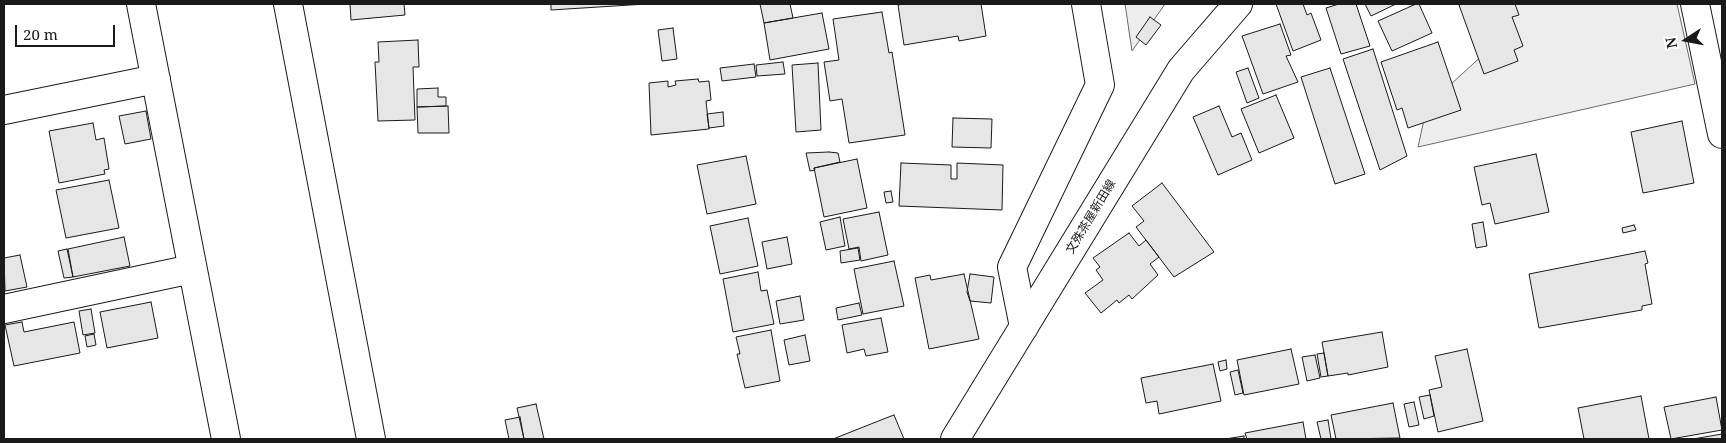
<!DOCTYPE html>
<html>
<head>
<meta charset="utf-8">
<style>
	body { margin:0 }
	#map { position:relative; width:1726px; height:443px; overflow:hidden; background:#fff; font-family:"Noto Serif",serif }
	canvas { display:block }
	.frame { position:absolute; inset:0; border:5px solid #1a1a1a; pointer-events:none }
	.north { position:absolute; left:1661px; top:15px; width:50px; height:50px; -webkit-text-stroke:4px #fff; paint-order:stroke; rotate:259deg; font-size:14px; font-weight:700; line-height:20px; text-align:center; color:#1a1a1a }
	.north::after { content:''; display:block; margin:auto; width:18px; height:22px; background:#1a1a1a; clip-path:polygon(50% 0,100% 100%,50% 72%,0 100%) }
	.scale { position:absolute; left:15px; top:25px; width:100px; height:22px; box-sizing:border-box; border:2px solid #1a1a1a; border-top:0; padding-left:6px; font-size:15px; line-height:18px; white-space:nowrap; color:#1a1a1a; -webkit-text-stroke:4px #fff; paint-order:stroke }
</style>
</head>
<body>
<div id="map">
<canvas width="1726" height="443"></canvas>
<div class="frame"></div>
<div class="north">N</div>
<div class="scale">20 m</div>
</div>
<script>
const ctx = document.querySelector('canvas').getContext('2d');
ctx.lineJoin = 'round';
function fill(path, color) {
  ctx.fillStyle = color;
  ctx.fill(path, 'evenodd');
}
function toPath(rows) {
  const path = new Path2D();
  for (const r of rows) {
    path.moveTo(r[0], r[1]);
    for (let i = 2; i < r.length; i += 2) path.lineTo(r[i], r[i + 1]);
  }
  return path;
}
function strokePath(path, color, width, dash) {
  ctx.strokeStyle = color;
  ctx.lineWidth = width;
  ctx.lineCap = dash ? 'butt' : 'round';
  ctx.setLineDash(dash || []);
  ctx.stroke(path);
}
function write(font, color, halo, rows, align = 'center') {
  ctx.font = font + ' "Noto Serif","Noto Sans JP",serif';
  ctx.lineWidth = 4;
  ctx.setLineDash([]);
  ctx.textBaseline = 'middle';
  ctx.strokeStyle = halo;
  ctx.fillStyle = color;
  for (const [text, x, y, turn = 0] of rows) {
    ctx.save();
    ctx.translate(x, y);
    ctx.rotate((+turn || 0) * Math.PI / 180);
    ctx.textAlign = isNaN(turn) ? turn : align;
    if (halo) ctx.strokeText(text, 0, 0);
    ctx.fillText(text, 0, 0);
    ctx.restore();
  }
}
const green = toPath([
	[1125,4,1165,4,1132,51,1125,4],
	[1498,4,1677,4,1695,84,1418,147,1427,106,1497,42,1498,4]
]);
fill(green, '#ededed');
strokePath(green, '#6a6a6a', 1);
const building = toPath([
	[350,4,404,4,405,15,351,20,350,4],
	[551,4,646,4,551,10,551,4],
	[760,4,790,4,793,18,764,23,760,4],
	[904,4,981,4,986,36,959,41,958,36,904,45,898,5,904,4],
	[1276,4,1303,4,1307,15,1311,13,1321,40,1293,51,1276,4],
	[1339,4,1356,4,1370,46,1341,54,1326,8,1339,4],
	[1365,4,1396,4,1371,16,1365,4],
	[1416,4,1419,4,1432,33,1392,51,1378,21,1416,4],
	[1463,4,1515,4,1519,15,1512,17,1523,46,1514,50,1518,61,1484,74,1459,5,1463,4],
	[882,12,889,53,892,52,905,135,849,143,842,99,830,101,824,62,839,60,833,19,882,12],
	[822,13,829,49,770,60,764,23,822,13],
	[1150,17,1161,25,1146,45,1136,37,1150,17],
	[1280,24,1291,55,1286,56,1298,82,1263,94,1242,36,1280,24],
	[673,28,677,59,662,61,658,30,673,28],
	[418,40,419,67,413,67,415,120,378,121,375,62,379,62,378,42,418,40],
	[1438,42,1461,110,1408,128,1402,108,1397,110,1381,62,1438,42],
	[1373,49,1407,156,1380,170,1343,59,1373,49],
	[783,62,785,74,757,76,756,65,783,62],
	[818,63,821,130,796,132,792,65,818,63],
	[754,64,756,77,722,81,720,68,754,64],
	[1248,68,1259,98,1247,103,1236,72,1248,68],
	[1330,68,1365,174,1335,184,1301,77,1330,68],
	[698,79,699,82,709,81,711,100,706,101,709,129,651,135,649,83,668,81,668,87,676,85,675,81,698,79],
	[438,88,438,97,446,97,446,106,417,107,417,89,438,88],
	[1276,95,1294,138,1259,153,1241,109,1276,95],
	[448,106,449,133,418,133,417,107,448,106],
	[1219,106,1232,137,1241,133,1252,160,1218,175,1193,117,1219,106],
	[146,111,151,139,125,144,119,116,146,111],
	[723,112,724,126,709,128,707,114,723,112],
	[953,118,992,119,991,148,952,147,953,118],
	[1682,121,1694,183,1643,193,1631,132,1682,121],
	[93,123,96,140,104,138,109,169,104,170,105,174,59,183,49,131,93,123],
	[829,152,838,153,840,162,814,168,815,170,810,171,806,153,829,152],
	[1536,154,1549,212,1495,224,1490,203,1482,205,1474,167,1536,154],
	[746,156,756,204,707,214,697,165,746,156],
	[857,159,867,208,824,217,814,168,857,159],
	[901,163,951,165,951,179,957,179,957,163,1003,165,1002,210,899,206,901,163],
	[109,180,119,228,66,238,56,190,109,180],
	[1162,183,1214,252,1174,277,1136,227,1144,221,1132,206,1162,183],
	[891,191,893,202,886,203,884,192,891,191],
	[879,212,888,255,861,261,859,247,849,249,843,219,879,212],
	[840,217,845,246,826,250,820,222,840,217],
	[748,218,758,266,720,274,710,226,748,218],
	[1483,222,1487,246,1476,248,1472,224,1483,222],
	[1634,225,1636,230,1623,233,1622,228,1634,225],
	[1129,233,1139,246,1146,240,1159,257,1150,264,1158,275,1132,299,1129,295,1119,303,1117,300,1101,313,1085,293,1103,280,1096,270,1100,267,1093,258,1129,233],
	[124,237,130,266,73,277,68,249,124,237],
	[787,237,792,264,767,269,762,242,787,237],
	[858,248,860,260,841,263,840,251,858,248],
	[67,249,73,277,64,278,58,251,67,249],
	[1645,251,1648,263,1645,264,1652,304,1642,306,1642,310,1539,328,1529,274,1645,251],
	[20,255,27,287,5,291,4,258,20,255],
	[894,261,904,306,863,314,854,269,894,261],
	[758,272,761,291,767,290,774,324,733,332,723,279,758,272],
	[964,274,979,339,929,349,915,278,930,275,931,280,964,274],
	[970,274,994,277,991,303,970,301,967,292,970,274],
	[800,296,804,320,780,324,776,301,800,296],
	[151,302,158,338,107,348,100,312,151,302],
	[859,303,862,315,838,320,836,308,859,303],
	[91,309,95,333,83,335,79,311,91,309],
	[881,318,888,352,866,356,864,349,847,353,842,325,881,318],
	[22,322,24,332,74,322,80,353,14,366,5,325,22,322],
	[771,330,780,381,745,388,737,354,740,354,736,337,771,330],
	[1382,332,1388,367,1348,375,1348,373,1328,376,1322,342,1382,332],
	[94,334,96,345,87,347,85,336,94,334],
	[805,335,810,361,789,365,784,340,805,335],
	[1291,349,1299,384,1244,395,1237,360,1291,349],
	[1467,349,1483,421,1438,432,1429,390,1442,387,1435,356,1467,349],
	[1324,353,1328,376,1321,377,1317,354,1324,353],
	[1315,355,1320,378,1307,381,1302,357,1315,355],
	[1226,360,1227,369,1220,371,1218,362,1226,360],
	[1213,364,1221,401,1159,414,1157,401,1146,403,1141,378,1213,364],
	[1238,370,1243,393,1235,395,1230,372,1238,370],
	[1430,395,1434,416,1424,419,1419,397,1430,395],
	[1641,396,1649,439,1584,439,1578,408,1641,396],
	[1716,397,1722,430,1671,439,1664,407,1716,397],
	[1414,402,1419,425,1409,427,1404,404,1414,402],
	[1393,403,1400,438,1336,439,1331,415,1393,403],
	[536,404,544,439,524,439,517,408,536,404],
	[894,415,904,439,833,439,886,418,894,415],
	[520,417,524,439,509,439,505,420,520,417],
	[1328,420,1331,439,1321,439,1317,422,1328,420],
	[1303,422,1306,439,1247,439,1245,433,1303,422],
	[1722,434,1722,439,1693,439,1722,434],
	[1244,436,1244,439,1225,439,1244,436]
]);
fill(building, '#e6e6e6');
strokePath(building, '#1a1a1a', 1);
const street = toPath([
	[141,4,226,439],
	[288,4,371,439],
	[4,110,156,79],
	[4,309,192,269],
	[1024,327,1012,267,1100,85,1086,4]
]);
const secondary = toPath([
	[1695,4,1722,134],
	[955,439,1181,70,1238,4]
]);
strokePath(street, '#1a1a1a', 30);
strokePath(secondary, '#1a1a1a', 30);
strokePath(street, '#fff', 28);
strokePath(secondary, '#fff', 28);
write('12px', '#1a1a1a', '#fff', [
	["文殊茶屋新田線",1091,217,-59]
]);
</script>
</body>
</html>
